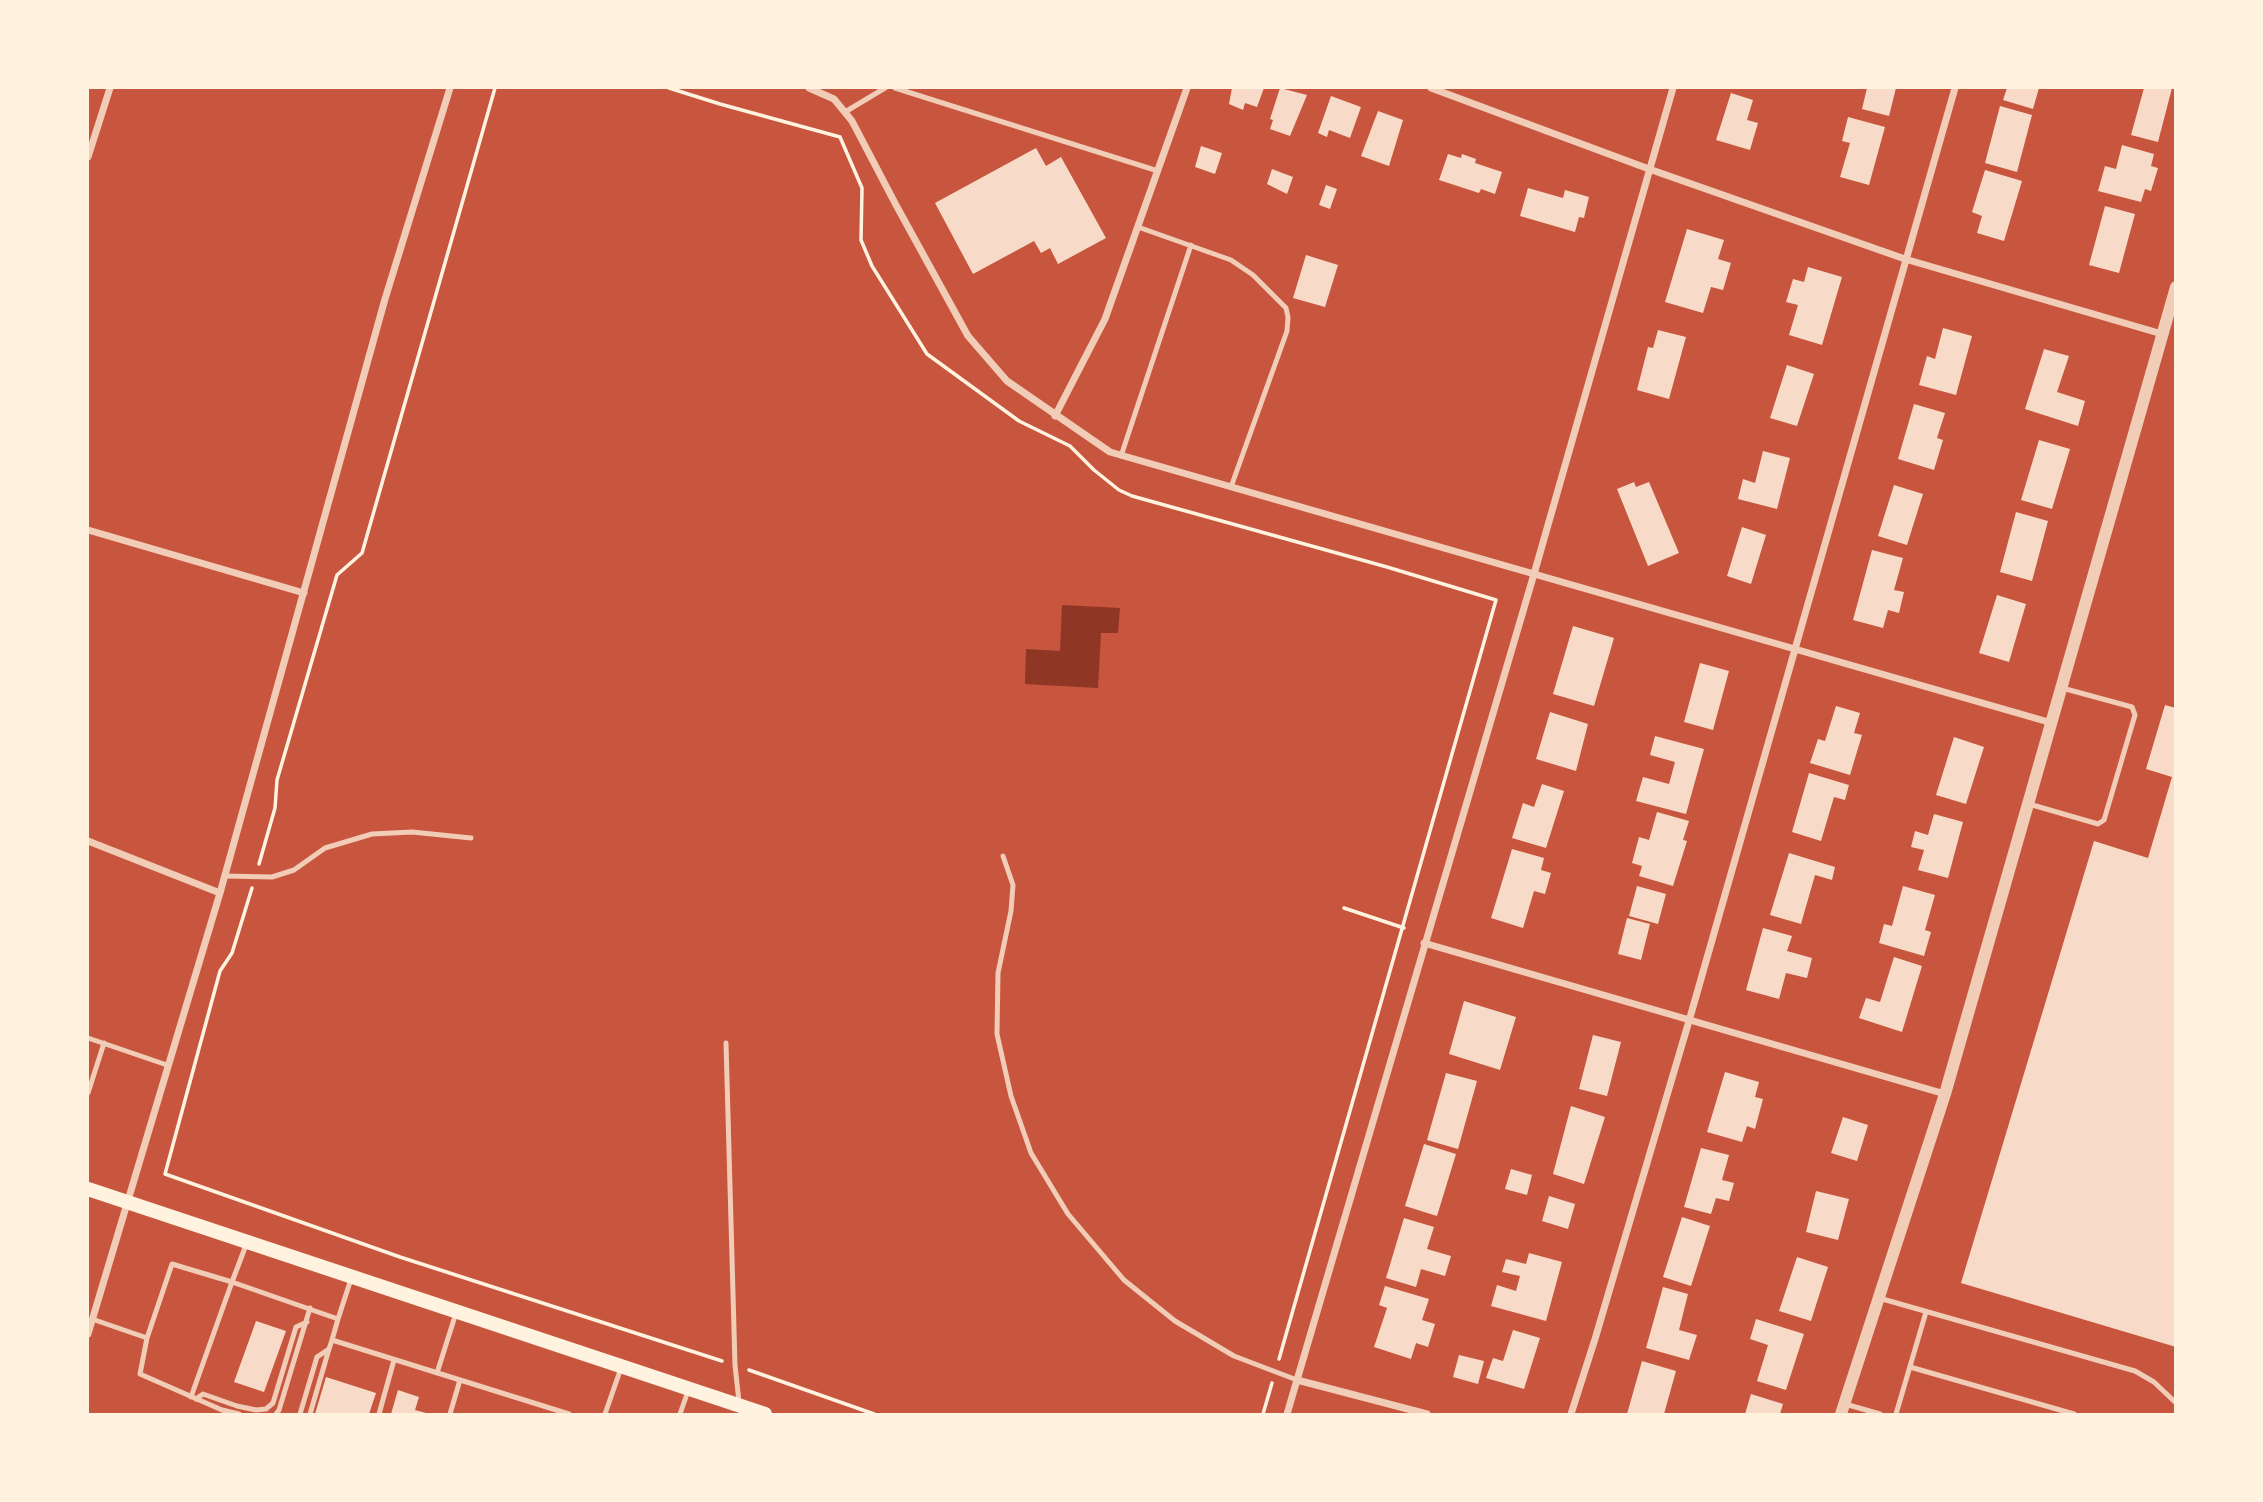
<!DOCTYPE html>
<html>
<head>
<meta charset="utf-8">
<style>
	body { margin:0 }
	#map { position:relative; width:2263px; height:1502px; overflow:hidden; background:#c8553d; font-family:"Noto Sans",sans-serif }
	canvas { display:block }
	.frame { position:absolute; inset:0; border:89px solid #fff3e0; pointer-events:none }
</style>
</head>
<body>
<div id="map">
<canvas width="2263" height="1502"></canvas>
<div class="frame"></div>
</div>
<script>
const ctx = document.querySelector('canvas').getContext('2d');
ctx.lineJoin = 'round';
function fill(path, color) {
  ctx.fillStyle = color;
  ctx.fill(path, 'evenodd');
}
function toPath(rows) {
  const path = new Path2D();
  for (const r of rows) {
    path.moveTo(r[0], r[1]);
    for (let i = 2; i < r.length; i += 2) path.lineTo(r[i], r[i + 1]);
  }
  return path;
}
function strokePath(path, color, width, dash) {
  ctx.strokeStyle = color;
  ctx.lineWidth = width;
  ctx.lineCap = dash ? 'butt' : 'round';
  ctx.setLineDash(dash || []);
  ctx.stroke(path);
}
fill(toPath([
	[1062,605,1120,608,1118,633,1101,633,1098,688,1025,684,1026,649,1060,651]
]), '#8f3625');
fill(toPath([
	[1232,88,1264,88,1257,107,1245,103,1243,110,1229,104],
	[1280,88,1307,95,1290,136,1270,129,1273,120,1270,119],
	[1867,88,1896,88,1889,116,1862,109],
	[2007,88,2039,88,2033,109,2003,100],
	[2144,88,2172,88,2158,142,2131,135],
	[1731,93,1753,100,1747,120,1758,123,1750,150,1716,140],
	[1331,96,1361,107,1350,138,1329,130,1327,137,1318,133],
	[2000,106,2032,115,2017,172,1985,163],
	[1378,111,1403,120,1389,166,1361,156],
	[1848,117,1885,127,1869,185,1840,177,1850,143,1842,141],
	[2122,145,2154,154,2151,166,2158,168,2151,191,2145,189,2141,202,2098,191,2105,166,2116,169],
	[1201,146,1222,153,1215,174,1195,167],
	[1036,148,1046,166,1061,157,1106,238,1058,264,1050,248,1041,253,1034,241,973,274,935,203],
	[1448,154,1461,158,1462,154,1476,159,1475,163,1502,172,1495,194,1481,189,1479,193,1439,180],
	[1272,169,1293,177,1287,194,1267,184],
	[1985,170,2022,181,2004,241,1977,233,1982,216,1972,212],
	[1326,185,1337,189,1330,209,1319,205],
	[1528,188,1563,198,1565,190,1589,197,1584,218,1579,217,1575,232,1520,216],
	[2105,206,2135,214,2119,273,2089,265],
	[1687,229,1724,240,1718,259,1731,263,1723,290,1711,287,1703,313,1665,302],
	[1306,255,1338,265,1325,307,1293,298],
	[1808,267,1842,277,1822,345,1789,335,1798,305,1786,302,1793,279,1804,282],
	[1943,328,1972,336,1956,395,1919,385,1927,356,1935,359],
	[1658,330,1686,337,1669,399,1637,390,1648,347,1653,348],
	[2044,349,2069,356,2057,392,2085,401,2078,426,2025,409],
	[1787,365,1814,374,1797,426,1770,418],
	[1914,404,1945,413,1937,438,1943,440,1934,470,1898,459],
	[2039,440,2070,449,2052,509,2021,500],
	[1763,451,1790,458,1777,509,1738,499,1743,479,1755,483],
	[1634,482,1636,487,1649,482,1679,553,1648,566,1617,489],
	[1894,485,1923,494,1907,545,1878,536],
	[2016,512,2048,521,2032,581,2000,572],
	[1742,527,1766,535,1751,584,1727,576],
	[1872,550,1903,558,1894,590,1904,592,1899,613,1888,610,1883,628,1853,620],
	[1997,595,2026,604,2009,662,1979,653],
	[1573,626,1614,638,1594,706,1553,694],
	[1700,663,1729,671,1713,730,1684,722],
	[2165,705,2176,708,2176,1347,1961,1283,2094,841,2148,858,2172,777,2146,769],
	[1836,706,1860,713,1854,733,1862,735,1850,775,1810,763,1818,739,1825,741],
	[1550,712,1588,724,1576,771,1536,759],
	[1655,736,1704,749,1686,814,1636,801,1643,777,1669,784,1675,762,1650,755],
	[1954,737,1984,747,1966,804,1936,795],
	[1809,773,1849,785,1845,800,1834,797,1821,841,1792,832],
	[1542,784,1564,791,1546,848,1512,838,1523,803,1534,807],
	[1657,812,1689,821,1683,840,1687,841,1673,886,1639,876,1642,866,1632,863,1639,837,1649,840],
	[1934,814,1963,822,1948,878,1918,870,1924,850,1911,847,1915,831,1928,835],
	[1512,849,1544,858,1541,870,1551,873,1545,894,1534,891,1523,928,1491,918],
	[1789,853,1835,867,1832,880,1815,875,1801,924,1770,915],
	[1637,886,1666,894,1658,924,1629,916],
	[1903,886,1935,895,1925,930,1931,932,1924,956,1879,943,1884,924,1892,926],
	[1627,918,1650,924,1641,960,1618,954],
	[1763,928,1792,936,1787,951,1812,958,1807,978,1786,973,1779,999,1746,990],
	[1894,957,1922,966,1902,1032,1859,1018,1866,998,1880,1002],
	[1464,1001,1516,1017,1500,1070,1449,1054],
	[1593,1035,1621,1042,1607,1096,1579,1089],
	[1725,1072,1759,1082,1755,1097,1763,1099,1755,1129,1747,1126,1742,1142,1707,1132],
	[1446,1073,1477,1081,1458,1149,1427,1140],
	[1571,1106,1605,1117,1584,1184,1553,1174],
	[1843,1117,1868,1125,1857,1161,1831,1153],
	[1424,1144,1456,1154,1437,1216,1405,1206],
	[1701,1148,1729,1155,1722,1180,1734,1183,1729,1201,1716,1198,1711,1214,1684,1207],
	[1511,1169,1532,1175,1527,1195,1505,1189],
	[1816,1191,1849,1199,1838,1240,1806,1232],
	[1549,1196,1575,1204,1568,1229,1542,1221],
	[1682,1217,1710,1226,1691,1286,1663,1277],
	[1404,1218,1434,1227,1427,1249,1451,1256,1445,1276,1421,1269,1416,1287,1386,1278],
	[1529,1253,1562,1262,1546,1321,1491,1306,1497,1285,1516,1291,1520,1276,1502,1272,1506,1259,1526,1264],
	[1797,1257,1828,1267,1811,1321,1779,1311],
	[1385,1286,1429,1299,1422,1320,1435,1324,1428,1347,1416,1343,1411,1359,1374,1347,1387,1308,1379,1305],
	[1663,1287,1688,1294,1679,1330,1697,1335,1689,1360,1646,1348],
	[1756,1319,1804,1334,1786,1390,1757,1381,1768,1345,1750,1339],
	[256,1321,286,1331,264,1392,234,1382],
	[1513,1330,1540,1338,1524,1389,1486,1378,1493,1358,1503,1361],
	[1459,1355,1484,1361,1478,1384,1453,1377],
	[1642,1361,1676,1371,1664,1414,1627,1414],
	[326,1377,376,1393,369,1414,315,1414],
	[398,1390,419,1397,415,1410,430,1414,391,1414],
	[1751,1394,1783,1404,1780,1414,1745,1414]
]), '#f7dbc8');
strokePath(toPath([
	[669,88,720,104,840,137,862,188,861,240,872,266,927,354,1019,421,1070,446,1094,470,1119,490,1132,496,1387,567,1496,600,1279,1359],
	[259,864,275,808,277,780,337,575,362,553,495,88],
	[252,888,232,953,220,971,165,1174,400,1257,722,1361],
	[1344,908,1404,928],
	[749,1370,874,1414],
	[1263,1414,1272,1383]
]), '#fff3e0', 3.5);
strokePath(toPath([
	[895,88,1158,171],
	[845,112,885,88],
	[1138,227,1231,260,1253,275,1286,308,1288,317,1287,331,1231,487],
	[1121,456,1191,245],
	[2029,804,2098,824,2104,820,2135,715,2132,707,2062,688],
	[1003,856,1013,885,1011,911,998,973,997,1034,1011,1096,1031,1153,1068,1214,1124,1280,1175,1321,1234,1356,1297,1380],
	[225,876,272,877,294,870,325,848,372,834,412,832,471,838],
	[88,1038,167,1065],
	[726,1043,735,1365,739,1402],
	[88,1093,104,1043],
	[1879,1298,2135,1371,2154,1382,2176,1403],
	[92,1319,147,1338,172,1264,232,1282,246,1245],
	[338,1319,332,1340,569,1414],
	[147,1338,140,1374,222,1410,239,1414],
	[1910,1367,2074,1414],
	[437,1373,456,1313],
	[191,1397,232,1282,338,1319,351,1279],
	[196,1399,203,1394,237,1406,256,1410,266,1409,273,1403,296,1327,307,1322],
	[1845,1404,1880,1414],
	[276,1414,279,1410,310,1308],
	[300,1414,317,1357,329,1349,332,1340],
	[310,1414,329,1349],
	[379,1414,394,1360],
	[450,1414,460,1380],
	[605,1414,621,1368],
	[680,1414,688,1391],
	[1896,1414,1926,1312]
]), '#f1ccb7', 5);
strokePath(toPath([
	[809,88,834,99,852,121,896,205,968,336,1007,381,1110,452,2052,723],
	[1431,88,1649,169,1905,259,2162,334],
	[88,157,110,88],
	[1055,416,1105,319,1187,88],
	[88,530,304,593],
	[88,841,220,893],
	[1424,943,1945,1094],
	[88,1334,220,893,385,299,450,88],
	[1297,1380,1427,1414],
	[1287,1414,1534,574,1673,88],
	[1571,1414,1595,1339,1689,1021,1955,88]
]), '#f1ccb7', 7);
strokePath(toPath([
	[1841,1414,1945,1094,2176,287]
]), '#f1ccb7', 12);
strokePath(toPath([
	[88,1189,765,1414]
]), '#fff3e0', 14);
</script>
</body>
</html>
